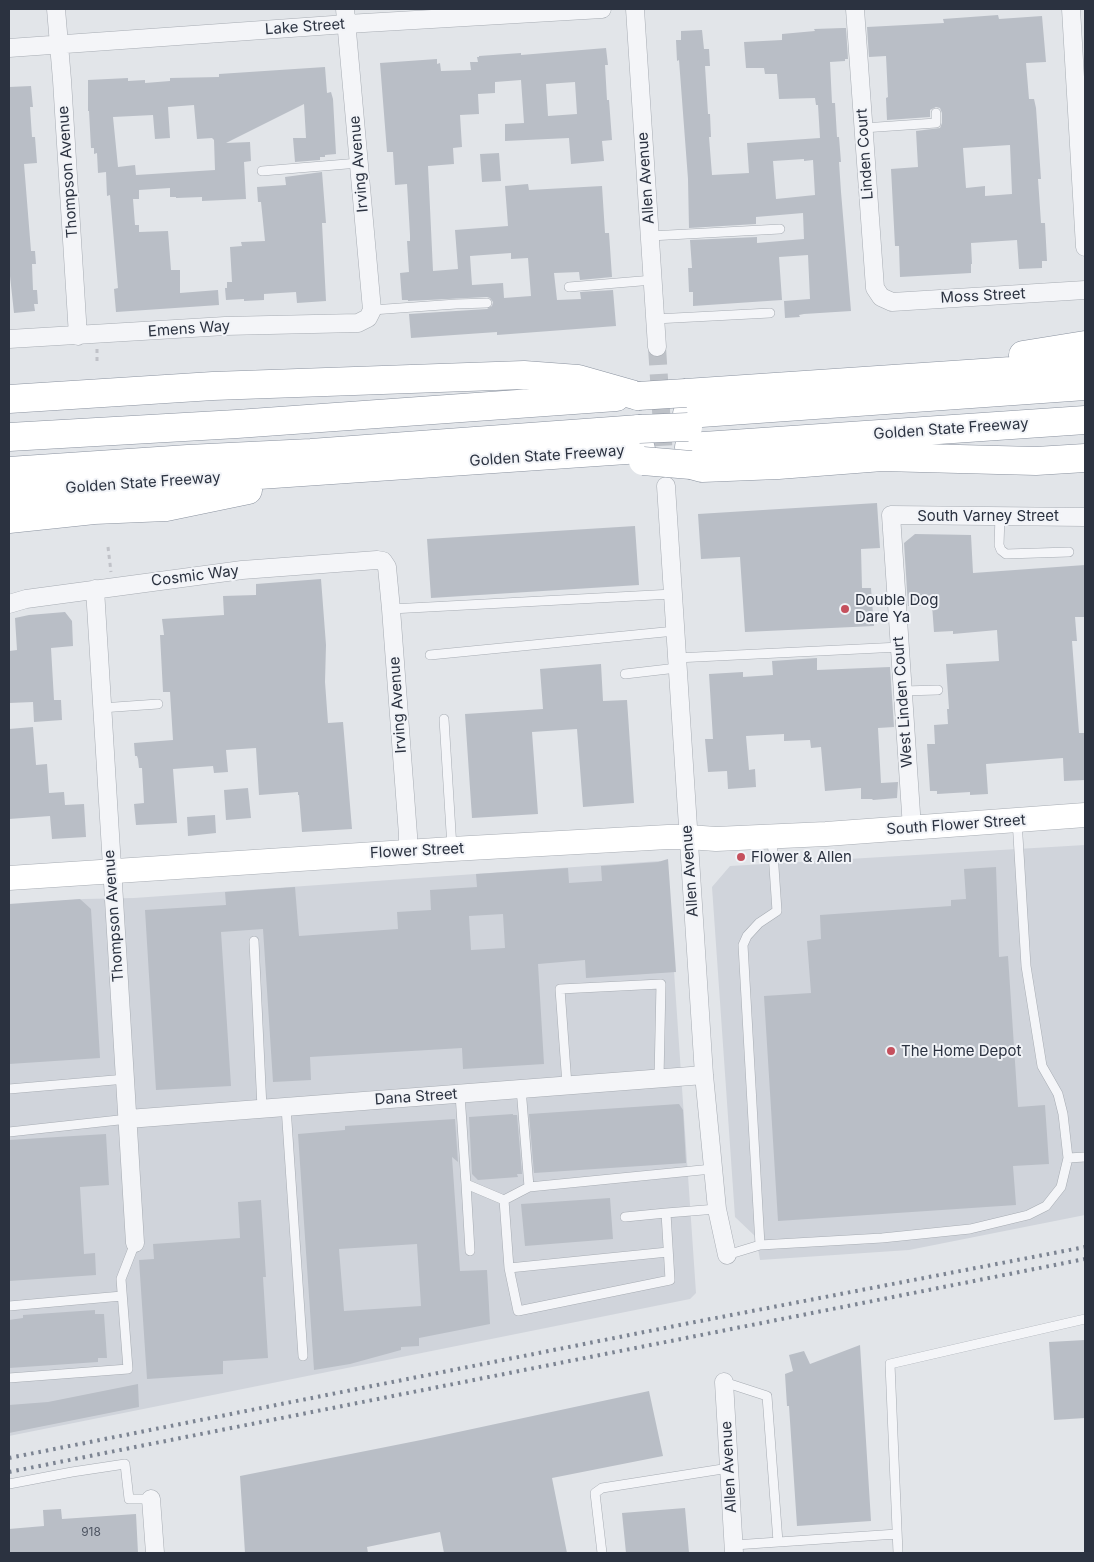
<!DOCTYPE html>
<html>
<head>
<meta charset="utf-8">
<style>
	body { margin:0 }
	#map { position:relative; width:1094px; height:1562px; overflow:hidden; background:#e2e5e9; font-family:Inter,sans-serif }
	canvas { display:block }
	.frame { position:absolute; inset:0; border:10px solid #2b3240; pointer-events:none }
</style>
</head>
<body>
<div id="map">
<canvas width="1094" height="1562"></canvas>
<div class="frame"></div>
</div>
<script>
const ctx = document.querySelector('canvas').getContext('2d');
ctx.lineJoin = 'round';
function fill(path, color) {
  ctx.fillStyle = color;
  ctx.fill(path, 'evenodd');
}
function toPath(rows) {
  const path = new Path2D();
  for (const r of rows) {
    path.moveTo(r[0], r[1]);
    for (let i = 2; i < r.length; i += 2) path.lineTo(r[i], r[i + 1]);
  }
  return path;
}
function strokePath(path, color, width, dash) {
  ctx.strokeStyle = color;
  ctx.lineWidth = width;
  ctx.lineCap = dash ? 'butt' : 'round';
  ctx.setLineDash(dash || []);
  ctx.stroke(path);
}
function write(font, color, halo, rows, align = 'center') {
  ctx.font = font + ' Inter,sans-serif';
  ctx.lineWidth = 4;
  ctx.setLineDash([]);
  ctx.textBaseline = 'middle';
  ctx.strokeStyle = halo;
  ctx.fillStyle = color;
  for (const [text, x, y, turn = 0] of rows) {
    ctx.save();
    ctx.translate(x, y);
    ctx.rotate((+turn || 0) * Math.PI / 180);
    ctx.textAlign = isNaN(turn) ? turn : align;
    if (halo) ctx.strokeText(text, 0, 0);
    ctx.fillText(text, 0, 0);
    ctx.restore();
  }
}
fill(toPath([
	[1085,845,1085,1215,909,1250,760,1260,756,1237,735,1217,712,887,730,866],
	[660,861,667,868,696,1293,690,1299,9,1436,9,905,84,899,134,898]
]), '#d0d4db');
fill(toPath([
	[998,15,999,19,1042,16,1046,62,1026,63,1029,99,1034,99,1036,108,1041,179,1038,179,1041,223,1045,223,1047,261,1042,261,1042,268,1019,269,1017,240,971,243,972,264,971,264,971,273,900,277,899,246,895,246,891,169,918,167,916,131,940,128,942,123,942,113,940,108,936,107,930,110,930,117,887,120,886,98,888,97,886,56,869,57,867,27,944,23,943,19],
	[1010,145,1012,194,985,196,985,186,966,188,963,148],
	[843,28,846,28,848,59,845,59,845,61,830,62,832,103,835,103,837,137,839,137,841,162,839,162,841,192,851,311,804,314,799,315,800,317,785,318,784,301,810,299,808,255,779,257,782,300,693,306,693,292,689,292,688,268,692,268,690,240,757,237,757,243,804,239,803,213,756,217,756,224,689,228,688,179,679,60,677,61,676,40,681,40,681,31,702,30,704,49,709,49,710,66,705,66,708,114,710,114,711,137,709,137,712,175,749,173,747,143,820,138,818,105,816,105,815,98,779,99,777,74,765,74,764,68,746,68,744,42,782,40,782,34,815,31,814,29],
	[804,159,804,161,813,160,815,195,776,199,773,161],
	[606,48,608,65,605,65,607,100,609,100,612,140,602,141,604,161,571,164,569,138,505,141,505,124,524,123,521,80,495,82,495,93,478,94,479,114,460,115,462,147,453,148,454,164,428,166,433,271,458,269,455,230,508,226,505,186,528,184,529,190,602,186,605,233,609,233,612,277,580,280,579,272,554,273,557,300,581,299,580,292,613,290,616,326,497,335,497,332,411,338,409,314,487,309,492,306,493,302,490,298,487,297,408,301,408,300,402,300,400,273,409,272,407,241,410,241,410,235,407,184,395,185,393,152,387,152,380,63,437,59,437,64,440,63,441,71,471,70,470,62,478,62,477,57,479,57,479,56,521,53,521,55],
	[575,82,577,114,548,116,546,84],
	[511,253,511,259,528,258,531,296,504,298,503,283,472,285,470,256],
	[325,67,327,93,331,92,333,99,336,154,325,155,325,157,320,157,320,160,295,162,293,138,306,138,304,104,226,143,250,142,251,161,244,162,246,199,202,201,202,197,176,198,176,197,170,197,170,188,139,190,139,199,133,199,135,225,139,225,139,232,168,231,171,270,180,270,180,293,218,290,219,305,116,312,114,289,118,288,110,195,107,196,106,172,98,173,97,153,94,154,94,148,91,148,89,111,88,111,88,80,128,78,128,81,145,80,145,83,170,81,170,78,219,77,219,74],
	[194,105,197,139,212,138,214,140,215,170,136,175,135,165,118,167,113,117,153,115,155,139,170,138,168,107],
	[31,86,33,107,30,107,32,137,35,137,37,163,24,164,31,251,35,251,36,264,32,264,33,290,37,290,38,304,34,304,35,311,14,313,10,276,9,276,9,248,10,248,9,87],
	[499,153,501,181,482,182,480,154],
	[322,172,326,223,322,223,326,301,297,303,296,292,264,294,264,300,244,301,244,299,226,300,225,288,227,288,227,282,232,282,230,247,242,246,241,242,265,241,261,202,258,202,257,187,286,185,285,177],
	[877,503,880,548,861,549,862,588,871,588,874,626,745,632,740,557,701,559,698,514],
	[635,526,639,585,431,598,427,539],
	[915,534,971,535,973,573,1085,565,1085,617,1075,617,1077,641,1072,641,1079,733,1085,733,1085,780,1064,781,1063,758,986,764,988,794,970,795,970,792,937,794,937,791,930,791,927,744,935,744,934,725,948,724,947,709,949,709,946,664,999,661,997,630,953,634,953,631,934,632,932,605,908,606,904,543],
	[321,579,326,645,325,682,328,723,343,722,352,829,302,832,299,795,298,795,298,792,259,795,256,748,226,750,228,772,214,773,213,766,173,769,177,823,136,825,134,804,144,803,142,768,139,768,138,759,137,756,135,756,134,743,173,740,170,692,163,692,160,635,164,635,162,619,224,615,223,596,256,595,256,584],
	[65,612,72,621,73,646,51,648,54,700,61,700,62,720,34,722,33,702,9,703,9,651,17,650,15,618,29,615],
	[817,658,817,670,890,667,894,727,878,728,881,783,898,782,897,798,873,800,872,799,861,799,861,788,825,791,821,747,811,748,810,740,784,741,784,734,746,736,749,770,755,769,756,787,728,789,727,771,708,772,705,739,713,739,709,674,743,672,743,677,773,675,772,661],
	[601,664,603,701,627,700,634,803,583,807,577,729,532,732,538,814,472,818,465,714,543,709,540,669],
	[33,727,36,765,47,764,49,793,64,792,65,805,84,804,86,837,52,839,50,816,9,819,9,729],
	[248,788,251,818,226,820,224,790],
	[215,815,216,833,188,836,187,817],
	[668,859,676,972,586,978,585,960,538,964,544,1064,463,1069,462,1048,310,1057,311,1080,273,1082,263,929,221,932,231,1086,156,1090,145,910,226,905,225,892,295,887,299,936,398,929,397,912,431,910,430,890,477,887,476,874,568,868,569,883,602,881,601,866,658,862],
	[503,914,505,948,471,950,469,916],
	[996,867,999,957,1008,956,1018,1107,1045,1105,1049,1164,1013,1166,1016,1205,778,1221,764,996,811,993,807,941,821,939,820,915,951,906,951,900,966,899,964,869],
	[80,899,91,909,100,1058,9,1064,9,904],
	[679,1104,683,1110,686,1163,534,1173,529,1114],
	[513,1114,513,1115,517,1115,522,1174,517,1174,518,1177,478,1180,472,1174,469,1117],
	[455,1119,458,1162,452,1157,460,1271,487,1270,490,1324,419,1338,419,1346,401,1347,401,1350,350,1364,314,1370,298,1134,345,1130,345,1126],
	[417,1244,421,1306,344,1311,339,1249],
	[106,1134,109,1185,80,1187,84,1254,95,1253,96,1275,9,1281,9,1140],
	[610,1198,613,1239,525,1246,521,1204],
	[261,1200,266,1277,263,1277,268,1358,223,1361,223,1374,147,1379,139,1260,154,1259,153,1244,240,1238,238,1202],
	[95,1310,95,1314,104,1314,107,1358,98,1358,98,1362,9,1368,9,1320,23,1318,23,1315],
	[1085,1340,1085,1418,1054,1420,1049,1342],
	[860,1345,871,1521,797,1526,789,1406,787,1406,785,1374,793,1371,789,1355,804,1351,810,1364],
	[138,1384,139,1407,9,1433,9,1405,48,1402],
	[649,1391,663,1456,552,1478,567,1553,444,1553,440,1532,367,1547,368,1553,245,1553,240,1476,421,1440],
	[685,1508,689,1553,626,1553,622,1513],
	[61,1509,62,1519,136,1514,138,1553,9,1553,9,1529,44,1526,43,1510]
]), '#b9bec6');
strokePath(toPath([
	[657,347,665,473]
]), '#bdc1c7', 18, [18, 9]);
const lane = toPath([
	[863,128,936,123,936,113],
	[262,171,359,163],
	[650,236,780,229],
	[569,287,653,280],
	[372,310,456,304,487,303],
	[655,319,770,313],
	[1000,516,999,545,1001,550,1006,554,1069,552],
	[391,609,673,594],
	[430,655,675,631],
	[676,658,900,647],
	[625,674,677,668],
	[903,691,938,690],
	[101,708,158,704],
	[444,719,452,848],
	[1017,820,1026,966,1042,1066,1058,1094,1063,1114,1068,1158,1085,1157],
	[254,941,262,1108],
	[567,1085,560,989,661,984,659,1078],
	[521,1088,529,1187],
	[9,1089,126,1079],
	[460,1094,466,1184,504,1200,509,1268,518,1311,670,1280,666,1213,625,1217],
	[286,1107,303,1356],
	[9,1132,128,1119],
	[466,1184,470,1251],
	[504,1200,529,1187,712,1169],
	[666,1213,717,1209],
	[760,1245,743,945,747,936,759,923,777,911,772,838],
	[727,1255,760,1245,882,1238,970,1229,1028,1215,1046,1206,1061,1187,1068,1158],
	[509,1268,668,1252],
	[9,1306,122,1296],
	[9,1378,128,1369,121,1279,135,1243],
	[724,1382,767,1396,778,1542],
	[9,1484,72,1472,125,1464,129,1499,151,1499],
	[734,1545,897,1534],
	[602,1553,595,1493,602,1488,729,1468],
	[898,1553,890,1364,1085,1319]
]);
const street = toPath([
	[56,9,62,80,78,336],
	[635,9,657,347],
	[855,9,875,288,881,297,892,302,1085,290],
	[1071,9,1085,247],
	[9,48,347,24,602,9],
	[9,339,225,326,358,323,368,318,372,310,345,9],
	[666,486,704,1075,717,1209,727,1255],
	[95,589,135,1243],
	[9,604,26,599,242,570,377,560,383,561,387,567,391,609,408,835,408,851],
	[912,828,891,515,1085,517],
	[128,1119,704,1075],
	[724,1382,734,1553],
	[151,1499,155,1553]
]);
const secondary = toPath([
	[9,878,452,849,668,837,688,837,716,839,826,834,1085,815]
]);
const highway = toPath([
	[1023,355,1085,345],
	[686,393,1085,366],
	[9,399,213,386,524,375,578,379,638,396],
	[687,414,1085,386],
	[9,437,237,424,616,397],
	[689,447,1085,420],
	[691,465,702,468,778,465,882,457,1036,461,1085,458],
	[9,471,188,459,311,453,639,429],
	[9,492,641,449],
	[9,519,94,510,166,507,248,490]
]);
strokePath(lane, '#a7acb3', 10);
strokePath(street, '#a7acb3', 19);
strokePath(secondary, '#a7acb3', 25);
strokePath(highway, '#8a929f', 29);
strokePath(toPath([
	[97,349,97,361],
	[108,547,111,572]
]), '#c0c2c8', 3, [4, 4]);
strokePath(lane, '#f4f5f8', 9);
strokePath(street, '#f4f5f8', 18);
strokePath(secondary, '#fff', 24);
strokePath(highway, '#fff', 28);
strokePath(toPath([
	[9,1458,695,1322,1085,1247],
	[9,1472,1085,1259]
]), '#7c8492', 4, [2.5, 5]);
const highwayBridge = toPath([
	[638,396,686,393],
	[639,429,688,427],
	[643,461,691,465]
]);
strokePath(highwayBridge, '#8a929f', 29, []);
strokePath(highwayBridge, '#fff', 28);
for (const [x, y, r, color] of [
	[845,609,5,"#c5505d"],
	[741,857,5,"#c5505d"],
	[891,1051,5,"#c5505d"]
]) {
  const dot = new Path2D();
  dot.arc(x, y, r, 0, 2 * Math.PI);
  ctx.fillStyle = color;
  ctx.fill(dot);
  strokePath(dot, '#f1f3f7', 2);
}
write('12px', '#4e5562', null, [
	["918",91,1532]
]);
write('15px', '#2b3240', '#f1f3f7', [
	["Lake Street",305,27,-4],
	["Linden Court",865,154,-94],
	["Irving Avenue",359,164,-95],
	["Thompson Avenue",68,172,-94],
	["Allen Avenue",646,178,-94],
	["Moss Street",983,296,-3],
	["Emens Way",189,329,-4],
	["Golden State Freeway",951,429,-4],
	["Golden State Freeway",547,456,-4],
	["Golden State Freeway",143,483,-4],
	["South Varney Street",988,516],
	["Cosmic Way",195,576,-7],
	["West Linden Court",903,702,-94],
	["Irving Avenue",398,705,-94],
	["South Flower Street",956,825,-4],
	["Flower Street",417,851,-3],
	["Allen Avenue",690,871,-94],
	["Thompson Avenue",114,916,-94],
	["Dana Street",416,1097,-4],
	["Allen Avenue",729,1467,-93]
]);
write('15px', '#2b3240', '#f1f3f7', [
	["Double Dog",855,600],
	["Dare Ya",855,617],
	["Flower & Allen",751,857],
	["The Home Depot",901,1051]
], 'left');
</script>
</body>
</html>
